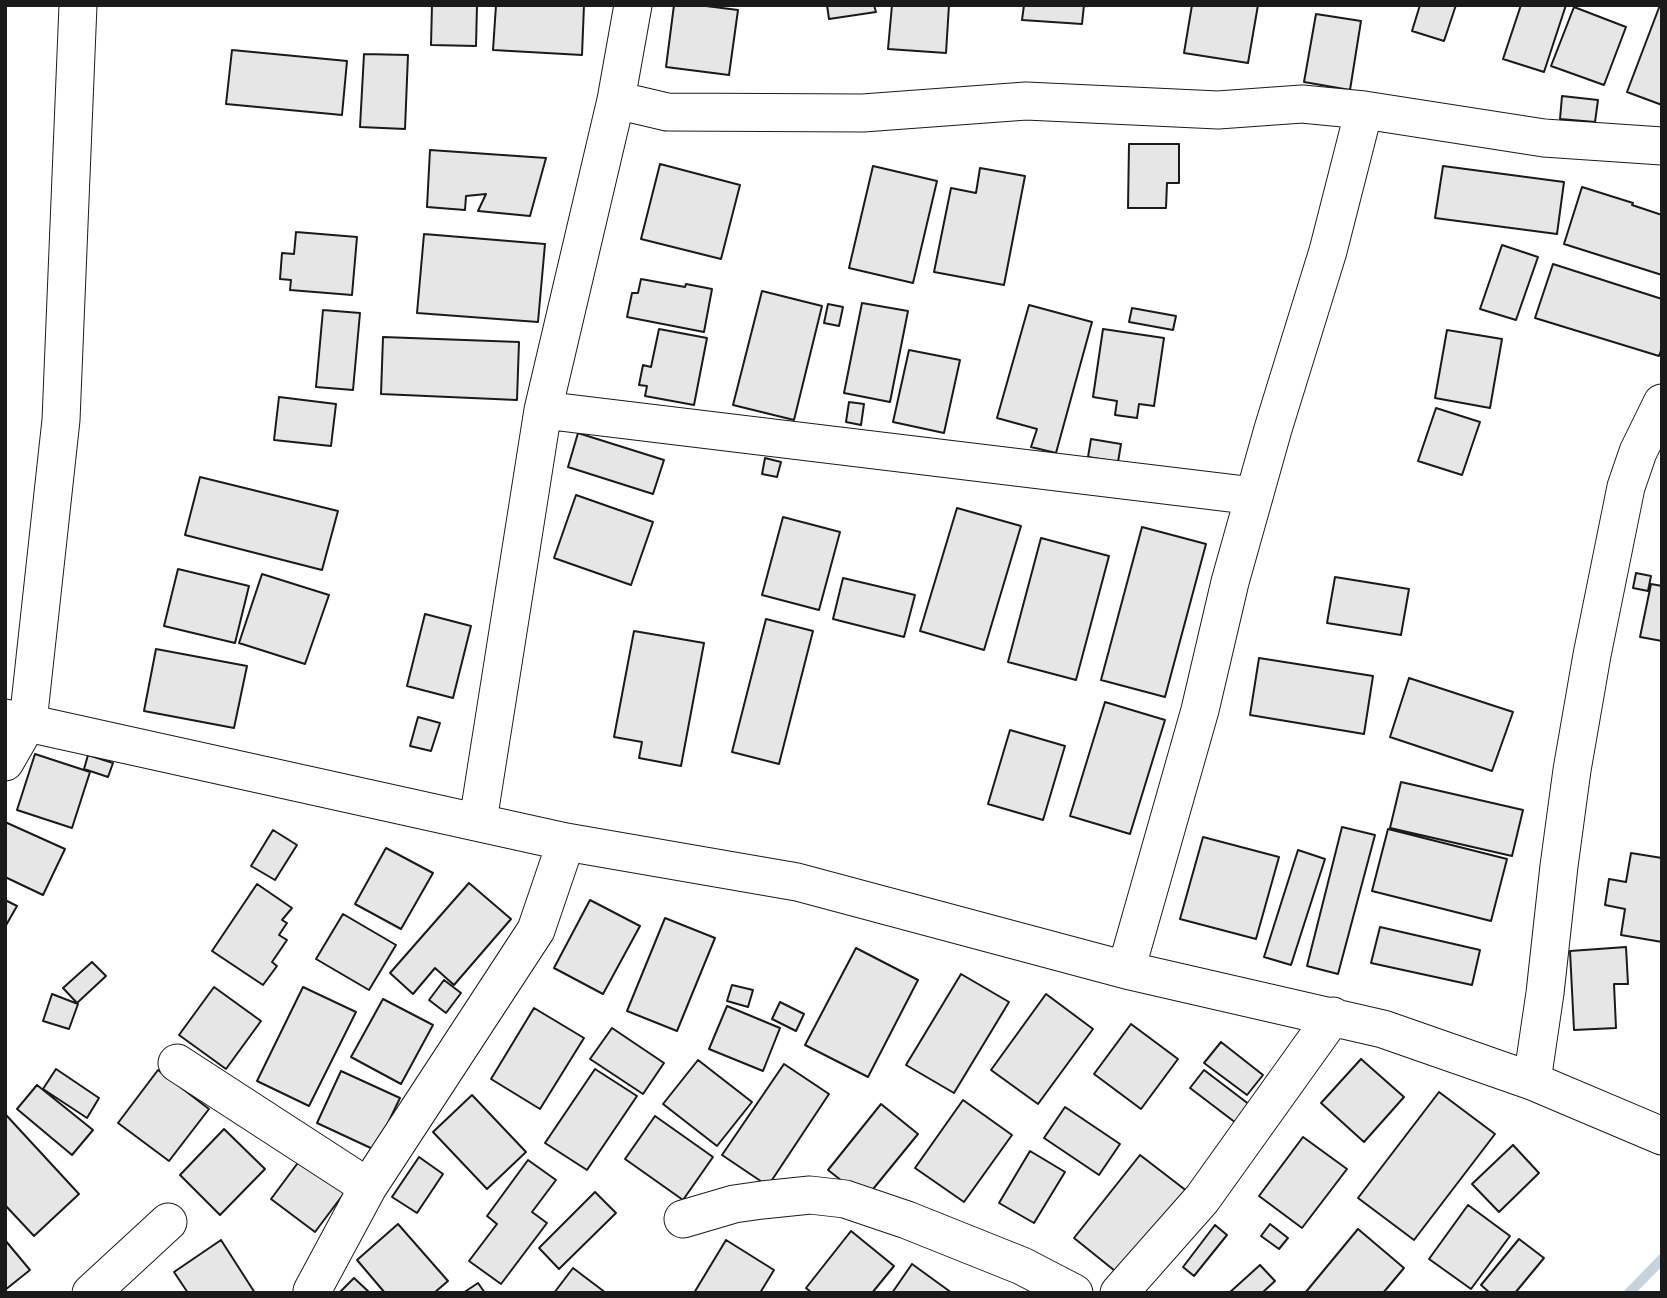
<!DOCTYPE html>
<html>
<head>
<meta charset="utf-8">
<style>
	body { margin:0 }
	#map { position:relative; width:1667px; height:1298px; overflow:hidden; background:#fff; font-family:"DejaVu Sans",sans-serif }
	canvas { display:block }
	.frame { position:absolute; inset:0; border:7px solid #1a1a1a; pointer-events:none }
</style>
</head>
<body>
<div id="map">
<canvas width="1667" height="1298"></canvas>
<div class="frame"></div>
</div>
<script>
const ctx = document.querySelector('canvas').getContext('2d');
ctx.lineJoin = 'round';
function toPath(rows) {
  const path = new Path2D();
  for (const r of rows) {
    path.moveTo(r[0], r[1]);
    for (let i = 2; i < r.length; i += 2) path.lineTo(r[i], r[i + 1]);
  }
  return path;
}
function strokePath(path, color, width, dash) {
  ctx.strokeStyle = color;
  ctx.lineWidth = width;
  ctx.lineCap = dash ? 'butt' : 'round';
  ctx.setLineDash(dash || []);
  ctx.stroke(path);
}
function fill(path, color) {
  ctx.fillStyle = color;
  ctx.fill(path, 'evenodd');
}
strokePath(toPath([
	[1629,1293,1662,1259]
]), '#c6d2dc', 10);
const building = toPath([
	[432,5,477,5,476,46,431,45,432,5],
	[496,5,584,5,582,55,493,50,496,5],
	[674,5,698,5,738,10,729,75,666,67,674,5],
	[827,5,874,5,876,12,829,19,827,5],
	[892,5,949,5,946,53,888,49,892,5],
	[1024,5,1084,5,1082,24,1022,20,1024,5],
	[1192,5,1258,5,1248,63,1184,53,1192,5],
	[1420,5,1456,5,1444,41,1412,31,1420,5],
	[1521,5,1566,5,1544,72,1503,59,1521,5],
	[1660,5,1662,5,1662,105,1627,92,1660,5],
	[1574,7,1626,27,1604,85,1551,66,1574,7],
	[1316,14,1361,21,1350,90,1304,82,1316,14],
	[232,50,347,61,342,115,226,104,232,50],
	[364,54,408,55,405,129,360,127,364,54],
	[1562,96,1598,100,1595,122,1560,119,1562,96],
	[1129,144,1179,144,1179,183,1167,183,1166,208,1128,208,1129,144],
	[430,150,546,158,530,216,478,211,486,194,466,196,465,210,427,207,430,150],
	[660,164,740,185,721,259,641,239,660,164],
	[873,166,937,181,913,283,849,268,873,166],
	[1443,166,1564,182,1557,234,1435,218,1443,166],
	[980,168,1025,176,1004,285,934,272,951,188,976,193,980,168],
	[1582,187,1633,203,1632,205,1662,215,1662,275,1564,244,1582,187],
	[296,232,357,237,352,295,290,290,291,280,280,279,282,253,294,254,296,232],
	[424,234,545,244,538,322,417,313,424,234],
	[1502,245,1538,257,1516,320,1480,309,1502,245],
	[1553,264,1662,299,1662,348,1659,356,1535,318,1553,264],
	[641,279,685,287,686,284,712,289,704,332,627,317,632,293,638,293,641,279],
	[762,291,822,306,794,420,733,405,762,291],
	[862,303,908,311,890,402,844,393,862,303],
	[828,304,843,307,839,326,824,323,828,304],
	[1029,305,1092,322,1056,453,1031,447,1037,429,997,418,1029,305],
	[1132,308,1176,316,1173,330,1129,322,1132,308],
	[323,310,360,313,353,390,316,387,323,310],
	[659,329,707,338,694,405,645,396,647,386,639,385,643,365,651,367,659,329],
	[1103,329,1164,338,1154,406,1139,404,1137,418,1115,415,1117,401,1093,397,1103,329],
	[1447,330,1502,339,1490,408,1435,398,1447,330],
	[383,337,519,342,517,400,381,394,383,337],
	[909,350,960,360,944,433,893,422,909,350],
	[279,397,336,404,331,446,274,440,279,397],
	[849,402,864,404,861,425,846,422,849,402],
	[1436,408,1480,422,1462,475,1418,461,1436,408],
	[578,433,664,460,653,494,568,467,578,433],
	[1091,439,1121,444,1118,462,1088,457,1091,439],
	[765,458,781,462,777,477,762,474,765,458],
	[200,477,338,511,322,570,185,535,200,477],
	[576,495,653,522,631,585,554,558,576,495],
	[957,508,1021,526,984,650,920,631,957,508],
	[783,517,840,532,819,610,762,595,783,517],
	[1142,527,1206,544,1165,697,1101,680,1142,527],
	[1041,538,1109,556,1076,680,1008,662,1041,538],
	[178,569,249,586,235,643,164,626,178,569],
	[1636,573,1651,576,1648,591,1633,588,1636,573],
	[262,574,329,595,305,664,239,643,262,574],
	[1335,577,1409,589,1401,635,1327,623,1335,577],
	[843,578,915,595,904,637,833,619,843,578],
	[1651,584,1662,586,1662,641,1640,637,1651,584],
	[425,614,471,626,453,698,407,686,425,614],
	[766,619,813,631,779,764,732,752,766,619],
	[634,631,704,643,681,766,639,758,642,742,614,737,634,631],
	[156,649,247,666,234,728,144,711,156,649],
	[1259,658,1373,676,1364,734,1250,715,1259,658],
	[1409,678,1513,712,1492,771,1390,737,1409,678],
	[1105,702,1165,720,1130,834,1070,816,1105,702],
	[418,717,440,723,431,751,410,746,418,717],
	[1010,730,1065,746,1043,820,988,804,1010,730],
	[35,754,90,772,72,828,17,810,35,754],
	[88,755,113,763,108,777,84,769,88,755],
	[1401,782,1523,810,1512,856,1390,828,1401,782],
	[5,822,65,849,43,895,5,877,5,822],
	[1342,827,1375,835,1338,974,1307,966,1342,827],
	[1388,829,1507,859,1491,921,1372,891,1388,829],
	[273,830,297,845,275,880,251,866,273,830],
	[1203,837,1279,857,1256,939,1180,919,1203,837],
	[386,848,433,873,401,929,355,904,386,848],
	[1298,850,1325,859,1291,965,1264,957,1298,850],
	[1631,853,1662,858,1662,942,1621,935,1625,909,1605,905,1609,879,1626,882,1631,853],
	[469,883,511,919,454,985,435,968,413,994,390,973,469,883],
	[257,884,292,908,282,920,287,923,279,935,287,940,272,962,277,966,263,985,212,951,257,884],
	[5,900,17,906,5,927,5,900],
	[590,900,640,926,603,994,554,968,590,900],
	[343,914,396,945,369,990,316,959,343,914],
	[665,918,715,938,677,1031,627,1011,665,918],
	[1380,927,1480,950,1472,985,1371,963,1380,927],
	[1626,947,1628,984,1614,984,1616,1028,1574,1030,1570,951,1626,947],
	[856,948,918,980,868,1077,805,1045,856,948],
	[92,962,106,976,77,1003,63,988,92,962],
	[961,974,1009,1002,954,1093,906,1065,961,974],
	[444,980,461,993,446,1013,429,1000,444,980],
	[732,985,753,990,748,1007,727,1001,732,985],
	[214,987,261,1021,226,1069,179,1035,214,987],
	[303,987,356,1012,309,1106,257,1081,303,987],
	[52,994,78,1004,69,1029,43,1021,52,994],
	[1046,994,1093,1029,1038,1104,991,1070,1046,994],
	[383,999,433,1025,401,1084,351,1057,383,999],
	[780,1002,804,1014,796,1031,772,1019,780,1002],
	[727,1006,780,1028,763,1071,709,1049,727,1006],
	[534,1008,584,1038,540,1109,491,1079,534,1008],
	[1131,1024,1178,1059,1141,1109,1094,1074,1131,1024],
	[612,1028,664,1063,643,1094,590,1059,612,1028],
	[1221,1042,1263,1075,1247,1095,1204,1063,1221,1042],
	[1361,1059,1404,1097,1364,1142,1321,1103,1361,1059],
	[698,1060,752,1102,717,1146,663,1104,698,1060],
	[784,1064,829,1094,768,1186,722,1155,784,1064],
	[56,1069,99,1098,87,1118,43,1089,56,1069],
	[595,1069,637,1096,587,1170,545,1143,595,1069],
	[158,1070,209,1109,169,1161,118,1123,158,1070],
	[1204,1070,1250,1105,1236,1123,1190,1088,1204,1070],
	[341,1071,400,1098,375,1150,317,1123,341,1071],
	[37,1085,93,1130,72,1155,17,1109,37,1085],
	[1439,1092,1495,1134,1414,1240,1358,1198,1439,1092],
	[472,1095,526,1152,487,1189,433,1132,472,1095],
	[963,1100,1012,1135,964,1202,915,1168,963,1100],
	[881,1104,918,1134,865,1199,828,1170,881,1104],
	[1065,1107,1120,1144,1099,1175,1044,1138,1065,1107],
	[7,1116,79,1194,34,1236,5,1205,5,1118,7,1116],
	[655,1116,713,1157,683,1200,625,1159,655,1116],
	[224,1129,265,1169,220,1215,180,1175,224,1129],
	[1303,1137,1347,1169,1302,1228,1259,1196,1303,1137],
	[1513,1145,1539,1173,1499,1212,1472,1184,1513,1145],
	[1030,1151,1065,1172,1034,1223,999,1203,1030,1151],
	[1140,1155,1192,1195,1125,1279,1074,1238,1140,1155],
	[303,1156,348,1188,315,1232,271,1199,303,1156],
	[419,1157,443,1174,417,1213,392,1197,419,1157],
	[528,1160,556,1180,532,1212,547,1223,501,1284,469,1261,497,1224,487,1216,528,1160],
	[595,1192,616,1213,559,1269,539,1248,595,1192],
	[1468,1205,1510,1236,1471,1289,1429,1259,1468,1205],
	[398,1224,448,1281,434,1293,385,1293,357,1260,398,1224],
	[1270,1224,1288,1238,1279,1249,1261,1236,1270,1224],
	[1215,1225,1227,1235,1194,1276,1183,1267,1215,1225],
	[1358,1229,1404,1268,1383,1293,1305,1293,1358,1229],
	[851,1231,894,1266,872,1293,812,1293,806,1288,851,1231],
	[1519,1239,1544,1258,1515,1293,1490,1293,1481,1285,1519,1239],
	[5,1240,30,1270,5,1290,5,1240],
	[221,1240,255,1293,188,1293,174,1272,221,1240],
	[726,1240,774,1270,760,1293,694,1293,726,1240],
	[912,1264,952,1293,892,1293,912,1264],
	[1260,1265,1275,1281,1262,1293,1229,1293,1260,1265],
	[573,1268,606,1293,554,1293,573,1268],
	[354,1278,370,1293,339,1293,354,1278],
	[478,1283,485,1293,463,1293,478,1283]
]);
fill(building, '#e6e6e6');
strokePath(building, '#1a1a1a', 2);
const minor = toPath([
	[616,100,667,112,863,113,1026,101,1218,110,1302,104,1364,110,1544,138,1662,146],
	[543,410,1254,496],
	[5,718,566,842,797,882,1126,970,1383,1029,1532,1081,1662,1136],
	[5,762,28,722,61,420,78,5],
	[478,821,543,410,616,100,633,5],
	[1126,970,1200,710,1230,582,1273,429,1328,251,1364,110],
	[177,1063,368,1187],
	[1532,1081,1545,993,1559,866,1572,770,1592,655,1626,487,1638,452,1662,403],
	[683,1219,734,1204,762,1200,810,1195,845,1199,907,1220,1022,1266,1074,1293],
	[312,1291,368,1187,536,930,566,842],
	[91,1293,168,1222],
	[1119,1293,1202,1199,1333,1016]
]);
strokePath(minor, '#1a1a1a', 39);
strokePath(minor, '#fff', 37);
</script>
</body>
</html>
